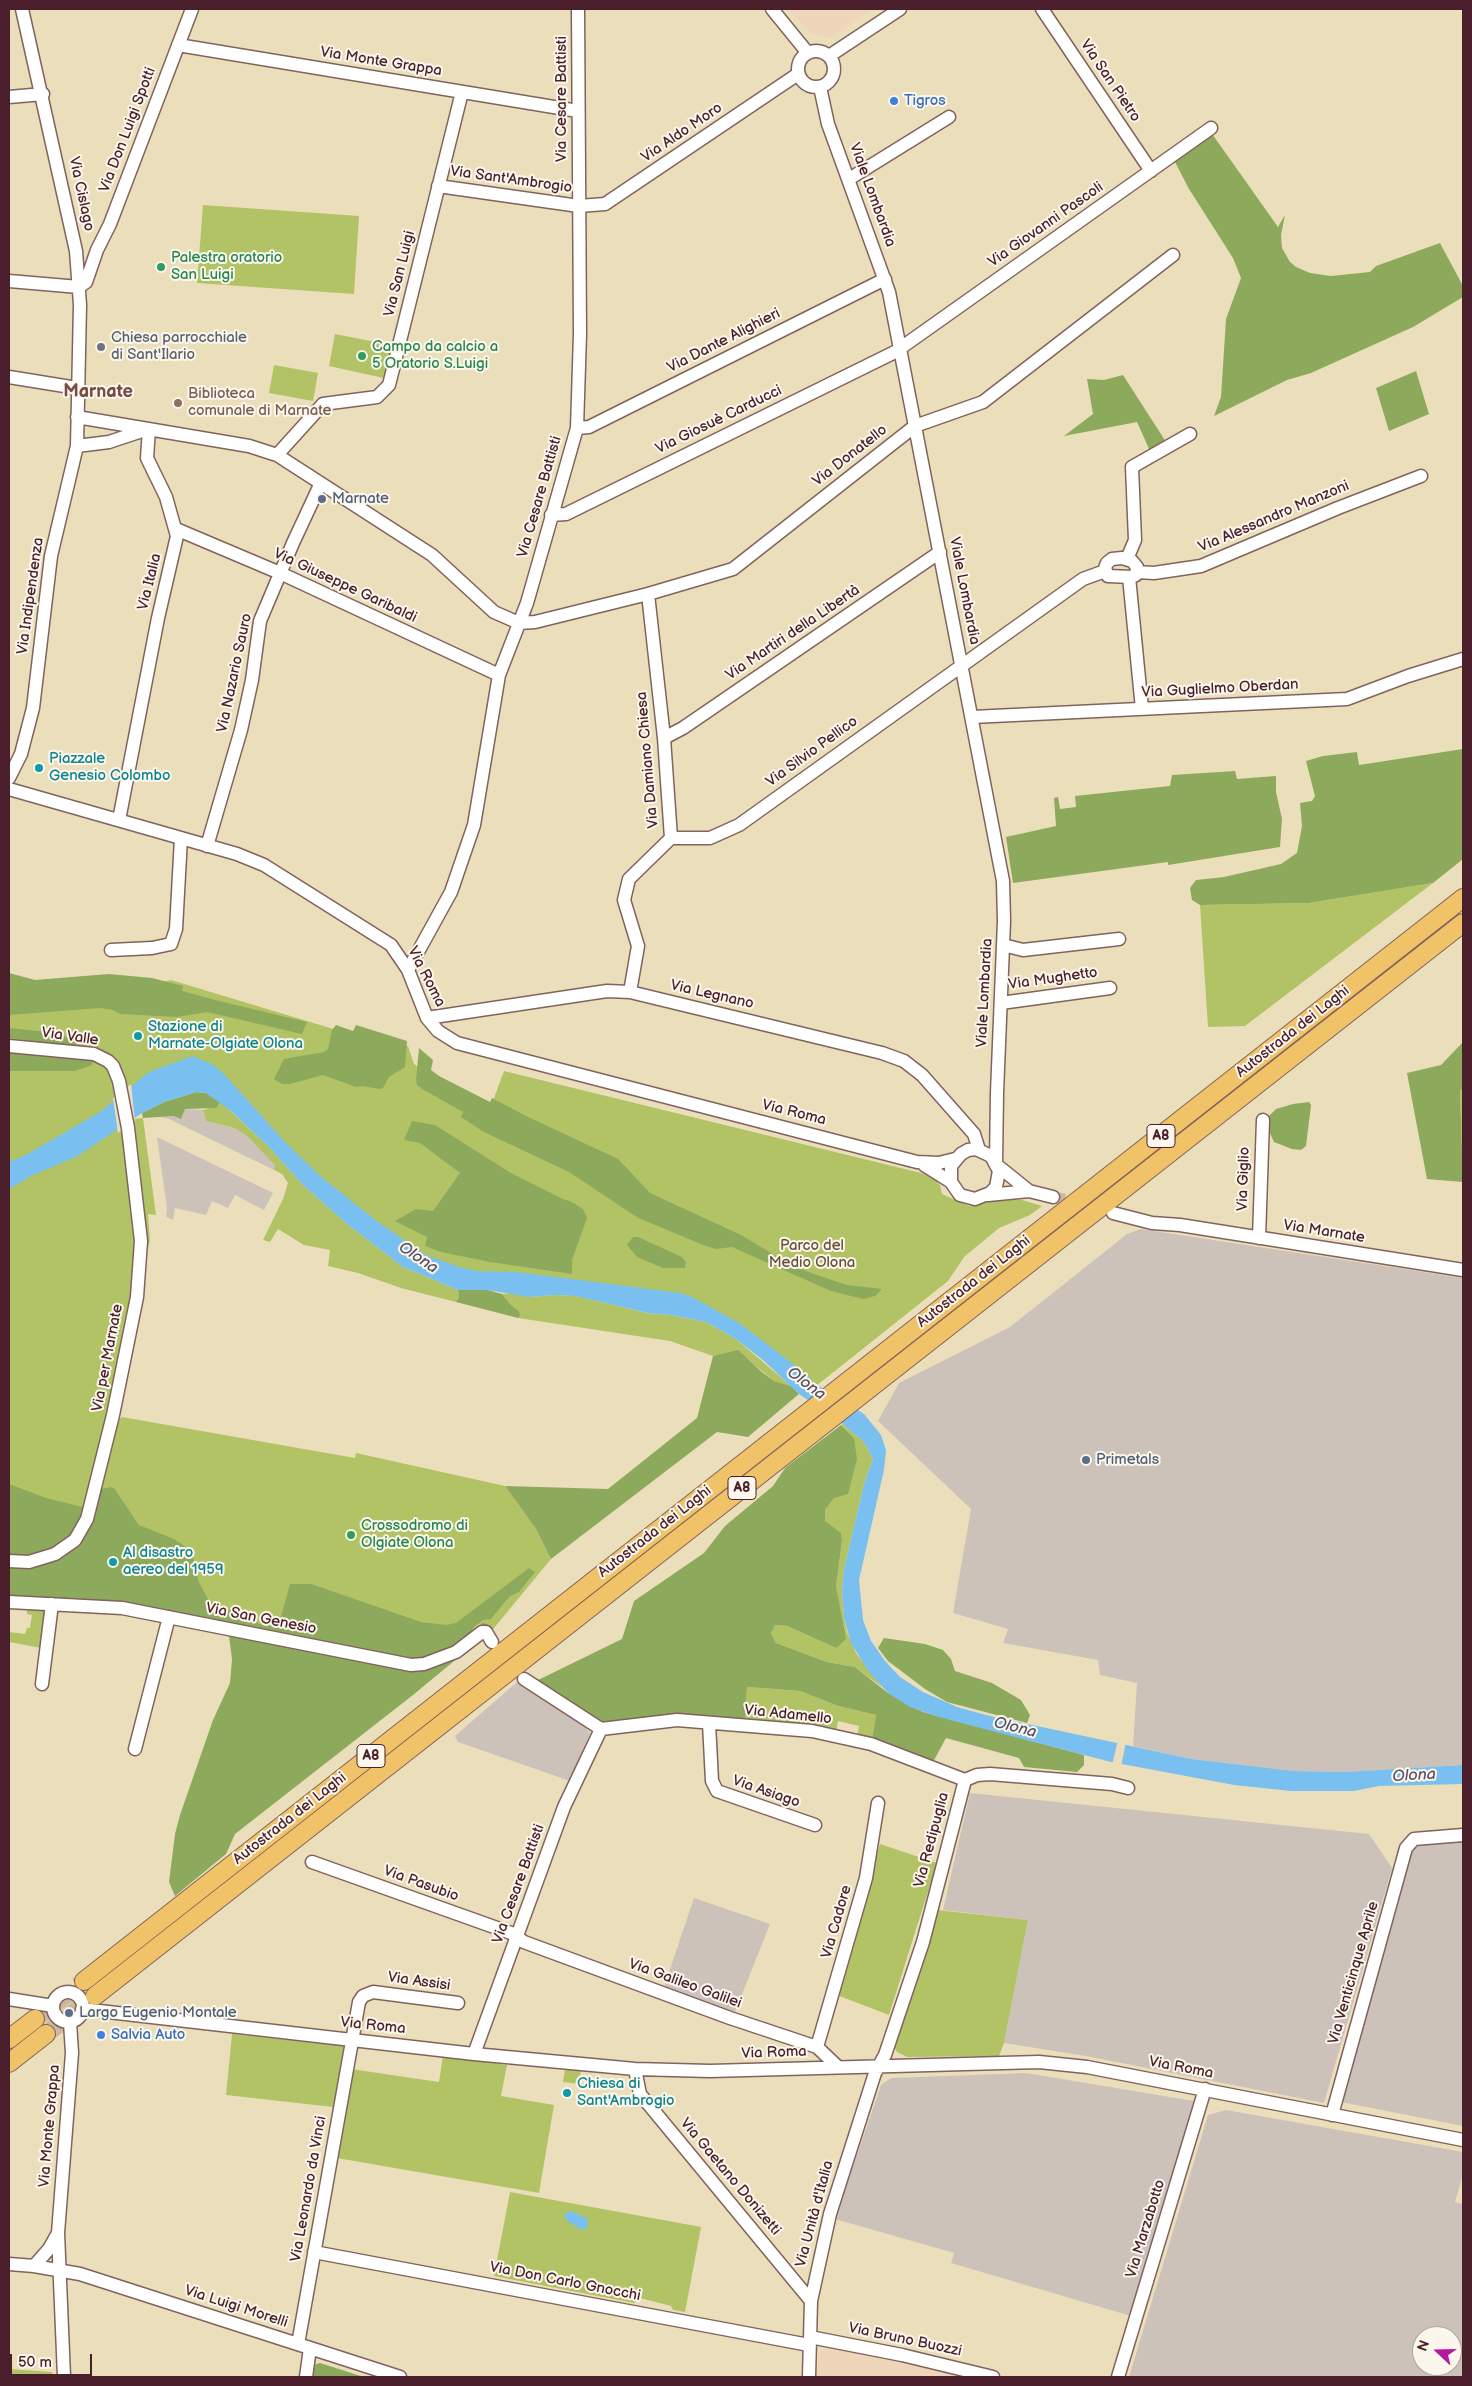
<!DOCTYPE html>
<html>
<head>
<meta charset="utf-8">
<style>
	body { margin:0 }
	#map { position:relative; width:1472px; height:2386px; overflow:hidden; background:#ebdfbb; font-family:"Balsamiq Sans",sans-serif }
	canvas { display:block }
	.frame { position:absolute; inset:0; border:10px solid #4a1f2b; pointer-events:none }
	.north { position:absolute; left:1412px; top:2326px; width:50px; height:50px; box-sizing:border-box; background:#fbf7ec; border:1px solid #b4a19f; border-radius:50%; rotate:291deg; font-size:14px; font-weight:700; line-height:20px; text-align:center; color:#4a1f2b }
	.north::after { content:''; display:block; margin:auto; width:18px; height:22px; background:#b5179e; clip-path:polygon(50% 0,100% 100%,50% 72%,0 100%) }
	.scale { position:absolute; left:10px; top:2354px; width:82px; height:22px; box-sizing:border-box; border:2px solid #4a1f2b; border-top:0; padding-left:6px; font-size:15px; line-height:18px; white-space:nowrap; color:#4a1f2b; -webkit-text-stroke:4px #fbf7ec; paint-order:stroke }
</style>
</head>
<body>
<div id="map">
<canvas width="1472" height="2386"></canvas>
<div class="frame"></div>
<div class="north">N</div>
<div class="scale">50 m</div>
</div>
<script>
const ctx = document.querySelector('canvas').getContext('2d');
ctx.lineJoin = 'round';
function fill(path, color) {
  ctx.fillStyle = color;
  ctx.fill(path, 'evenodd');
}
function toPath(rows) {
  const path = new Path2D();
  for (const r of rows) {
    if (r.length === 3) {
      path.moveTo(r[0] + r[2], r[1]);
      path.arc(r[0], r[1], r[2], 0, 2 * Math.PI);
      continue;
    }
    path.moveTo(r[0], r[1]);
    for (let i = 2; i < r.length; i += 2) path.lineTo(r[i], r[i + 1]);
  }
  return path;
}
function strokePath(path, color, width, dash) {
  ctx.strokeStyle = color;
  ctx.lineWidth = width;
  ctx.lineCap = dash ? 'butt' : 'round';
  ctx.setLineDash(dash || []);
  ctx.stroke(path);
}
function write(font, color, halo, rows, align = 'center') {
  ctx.font = font + ' "Balsamiq Sans",sans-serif';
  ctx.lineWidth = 4;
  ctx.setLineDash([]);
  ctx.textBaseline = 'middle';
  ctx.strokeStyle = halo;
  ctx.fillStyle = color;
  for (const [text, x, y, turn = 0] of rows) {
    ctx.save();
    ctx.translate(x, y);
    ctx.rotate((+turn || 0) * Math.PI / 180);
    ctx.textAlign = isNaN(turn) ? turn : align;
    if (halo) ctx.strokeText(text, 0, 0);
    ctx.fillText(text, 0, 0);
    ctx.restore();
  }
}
fill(toPath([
	[788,9,873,9,831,38,811,34],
	[829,2348,949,2373,966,2377,817,2377,818,2355,820,2351]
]), '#efd6bb');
fill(toPath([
	[185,1109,203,1110,206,1121,234,1128,247,1136,276,1165,274,1170,169,1119,160,1117,174,1116],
	[157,1137,273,1193,264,1210,235,1195,228,1208,212,1201,206,1215,175,1208,173,1220,166,1217,167,1208],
	[1141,1229,1463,1278,1463,1765,1345,1772,1294,1771,1192,1759,1133,1746,1137,1683,1100,1675,1098,1660,1003,1643,1008,1629,953,1613,971,1509,878,1421,899,1383,1010,1327,1127,1234],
	[517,1682,585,1727,590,1733,570,1781,458,1742,455,1736],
	[970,1793,1369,1834,1392,1868,1324,2103,1086,2056,1004,2043,1028,1920,943,1910],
	[1463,1841,1463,2126,1341,2102,1412,1842],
	[694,1898,770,1924,735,2012,664,1987],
	[1026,2073,1194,2101,1131,2316,951,2263,954,2253,835,2219,881,2085,891,2078],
	[1226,2110,1463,2152,1463,2174,1455,2202,1463,2204,1463,2377,1129,2377,1208,2115],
	[1422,2336,1452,2336,1452,2366,1422,2366]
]), '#cdc2b9');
fill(toPath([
	[203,205,359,216,354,294,197,283],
	[335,334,396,346,388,379,329,366],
	[274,365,318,373,313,401,269,393],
	[1433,883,1245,1026,1208,1027,1200,905,1309,903],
	[171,980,350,1034,408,1046,414,1064,446,1088,490,1109,504,1071,921,1173,933,1178,940,1185,942,1194,969,1206,1003,1199,1022,1200,1042,1206,1030,1215,999,1228,964,1257,948,1281,816,1386,719,1318,450,1277,365,1219,201,1066,133,1119,143,1118,156,1215,148,1214,150,1240,86,1517,9,1548,9,981,92,998],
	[1463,1089,1463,1195,1460,1090],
	[221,1102,269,1147,303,1185,347,1224,403,1267,458,1290,459,1297,456,1302,401,1288,358,1273,328,1266,330,1250,304,1245,278,1229,270,1242,263,1240,283,1199,288,1183,282,1174,274,1170,275,1165,247,1136,234,1128,206,1121,203,1110,218,1106],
	[512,1293,529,1297,556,1295,577,1296,647,1313,671,1315,706,1322,736,1339,791,1386,774,1381,738,1351,713,1356,670,1341,518,1318,519,1311,512,1306,502,1294],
	[122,1417,355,1458,356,1453,505,1486,536,1529,551,1559,494,1628,483,1622,442,1650,217,1622,199,1582,192,1551,139,1525,115,1489,101,1489,117,1421],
	[843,1424,864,1442,873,1459,864,1484,844,1569,842,1591,844,1618,847,1632,856,1653,882,1687,855,1667,827,1662,776,1643,771,1633,775,1625,787,1626,836,1648,836,1587,842,1541,825,1521,825,1510,834,1498,854,1438,841,1425],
	[27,1609,46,1609,41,1648,9,1642,9,1632,25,1634,27,1628,30,1628,32,1615,27,1614],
	[747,1687,800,1691,838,1706,876,1715,872,1740,857,1736,859,1726,838,1721,836,1731,745,1721],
	[880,1844,937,1863,889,2015,837,1995],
	[937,1910,1028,1920,1004,2043,999,2056,907,2057,897,2052,893,2045],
	[232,2034,344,2046,333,2107,226,2095],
	[443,2056,507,2065,501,2096,554,2105,539,2193,337,2158,351,2069,439,2082],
	[565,2068,581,2070,579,2084,563,2082],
	[510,2192,701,2227,685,2312,673,2310,671,2306,640,2298,634,2303,494,2276],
	[9,2369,52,2372,53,2377,9,2377]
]), '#b2c366');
fill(toPath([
	[1210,131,1278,227,1285,215,1281,235,1282,248,1290,262,1296,267,1310,273,1331,276,1370,272,1376,266,1440,243,1463,286,1463,297,1413,327,1311,373,1287,380,1214,416,1221,397,1226,319,1241,278,1233,258,1189,189,1173,158],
	[1416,371,1429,414,1389,431,1376,388],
	[1123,375,1168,445,1150,451,1137,422,1064,436,1093,414,1087,379,1104,380],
	[1463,749,1463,859,1433,883,1309,903,1200,905,1192,900,1190,888,1196,880,1224,877,1281,864,1297,853,1302,826,1300,803,1312,801,1315,796,1306,761,1323,756,1357,752,1359,765],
	[1235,771,1237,779,1276,776,1276,792,1282,819,1280,847,1168,865,1168,862,1013,883,1006,837,1056,826,1054,798,1058,797,1060,809,1076,807,1075,796,1170,786,1172,775],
	[9,973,35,980,109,974,152,978,183,986,182,991,219,1001,307,1022,302,1034,207,1012,177,1017,120,1014,113,1010,100,1008,9,1015],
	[336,1025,353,1031,356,1025,407,1041,405,1067,389,1077,383,1088,379,1089,363,1086,356,1087,323,1075,290,1084,282,1084,274,1079,284,1059,324,1052,328,1049,332,1030],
	[9,1028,58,1033,74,1041,79,1047,9,1038],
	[1463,1042,1463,1089,1460,1090,1463,1182,1427,1179,1407,1073,1441,1065],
	[419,1048,433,1060,431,1070,439,1076,486,1100,490,1102,492,1098,526,1116,618,1159,650,1193,741,1235,791,1265,814,1274,847,1285,882,1289,875,1296,863,1299,831,1291,732,1247,716,1249,706,1246,638,1218,569,1172,484,1132,461,1117,463,1112,424,1090,417,1085,416,1080],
	[9,1049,93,1060,92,1065,75,1071,9,1071],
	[196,1092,206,1093,221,1102,216,1108,185,1109,181,1119,174,1116,143,1118,142,1113,164,1102],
	[1309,1102,1311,1105,1306,1146,1301,1150,1292,1149,1274,1142,1268,1129,1267,1118,1276,1109,1293,1104],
	[412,1121,435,1125,511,1173,563,1199,570,1201,583,1209,587,1218,572,1260,572,1274,490,1262,441,1252,425,1246,427,1237,395,1221,416,1209,433,1211,460,1173,420,1143,404,1140],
	[633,1237,638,1237,682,1257,686,1262,685,1268,663,1268,637,1257,627,1245],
	[458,1290,488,1290,502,1294,512,1306,519,1311,520,1315,518,1318,456,1302,459,1297],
	[738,1350,762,1372,774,1381,791,1386,799,1394,748,1437,717,1432,551,1559,536,1529,505,1486,608,1489,697,1418,713,1356],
	[841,1425,854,1438,857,1459,848,1494,834,1498,825,1510,825,1521,841,1533,842,1541,836,1587,846,1639,836,1648,787,1626,775,1625,771,1633,776,1643,827,1662,855,1667,888,1693,923,1712,1084,1755,1084,1765,1077,1772,1024,1767,1019,1758,946,1738,932,1764,872,1740,876,1715,838,1706,800,1691,747,1687,745,1721,601,1725,534,1682,622,1639,634,1601,704,1553,725,1526,773,1486,785,1468],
	[9,1484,46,1498,95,1510,101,1489,111,1487,115,1489,139,1525,174,1539,192,1551,199,1582,208,1599,218,1607,248,1614,256,1622,264,1626,273,1625,281,1617,290,1584,311,1584,421,1622,446,1625,456,1623,529,1568,535,1572,519,1592,509,1597,491,1619,483,1620,475,1626,470,1633,483,1622,494,1628,413,1695,235,1834,226,1854,175,1896,169,1882,175,1834,180,1815,213,1720,230,1683,232,1659,229,1636,224,1630,9,1597],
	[884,1638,925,1644,943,1650,951,1659,955,1671,992,1683,1021,1700,1030,1715,1027,1723,947,1702,925,1689,888,1661,878,1648],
	[320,2363,364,2377,313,2377,314,2365]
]), '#8da95b');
fill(toPath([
	[193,1056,213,1065,224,1074,286,1143,319,1175,374,1219,426,1255,459,1267,476,1271,516,1272,680,1293,692,1297,739,1323,805,1373,814,1383,864,1414,881,1435,886,1450,884,1470,859,1580,863,1620,871,1641,885,1661,900,1677,923,1692,957,1707,990,1716,1192,1759,1294,1771,1345,1772,1463,1765,1463,1784,1379,1786,1354,1791,1291,1791,1234,1785,1111,1762,935,1716,910,1707,888,1693,869,1672,851,1643,844,1618,842,1591,844,1569,864,1484,873,1459,864,1442,843,1424,799,1394,764,1361,736,1339,706,1322,671,1315,648,1313,576,1296,556,1295,529,1297,488,1290,458,1290,403,1267,347,1224,303,1185,269,1147,231,1111,206,1093,196,1092,164,1102,142,1113,76,1157,33,1175,9,1189,9,1162,26,1155,100,1112,149,1072],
	[571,2211,588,2219,587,2228,582,2230,567,2221,564,2215]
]), '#79c0f1');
fill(toPath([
	[131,1084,135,1121,118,1133,113,1098],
	[1118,1740,1126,1742,1121,1767,1112,1765]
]), '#ebdfbb');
strokePath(toPath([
	[1053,1197,1104,1209]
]), '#cbb99e', 12, [12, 6]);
strokePath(toPath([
	[35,2019,84,1981],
	[46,2034,95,1996]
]), '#cbb99e', 18, [18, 9]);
const minor = toPath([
	[772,9,807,52],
	[1042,9,1151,171],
	[178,45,578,111],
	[816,69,18],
	[829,56,900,9],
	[820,87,828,124,889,292,1003,881,1004,921,997,1093,996,1163],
	[9,97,43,94],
	[849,179,949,117],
	[438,186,579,206,605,204,798,74],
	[9,281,79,287],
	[79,287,86,282,97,250,110,224,192,9],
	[9,377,77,388],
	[77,417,249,446,277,455,432,555,494,612,519,623,535,622,648,594,733,569,915,426,983,402,1173,255],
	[577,428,589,427,885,279],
	[77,446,109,442,148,429],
	[277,455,323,404,377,397,389,385,462,92],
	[551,515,566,514,895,352,1211,128],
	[176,529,280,573,499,675],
	[1112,559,1122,558,1132,561,1137,567,1136,575,1132,577,1108,576,1105,568,1107,563,1112,559],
	[1127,559,1135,540,1132,467,1190,434],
	[1137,572,1154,573,1201,566,1338,508,1421,476],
	[1129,577,1142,709],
	[972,717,1347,699,1408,676,1463,659],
	[664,738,683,728,940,552],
	[9,778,21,754,33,708,51,556,77,446,80,305,76,251,22,9],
	[9,789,237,854,264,865,391,945,408,970,427,1018,438,1031,457,1043,917,1162,939,1163,955,1159],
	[119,820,158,618,177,536,166,497,147,458,149,429],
	[671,838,710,838,739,825,1083,579,1105,571],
	[207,846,241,730,252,680,260,621,293,543,320,485],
	[1003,945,1023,950,1119,939],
	[111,950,152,948,171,944,176,929,181,838],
	[408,970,451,892,474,825,499,675,527,603,577,428,580,334,578,9],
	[630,992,638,946,624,900,629,879,671,838,664,738,648,594],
	[1001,1003,1110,988],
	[427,1018,607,991,630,992,882,1053,904,1061,922,1075,974,1134,979,1150],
	[9,1046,94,1054,108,1061,113,1066,119,1081,128,1128,141,1241,137,1297,113,1415,87,1519,75,1540,55,1554,29,1562,9,1561],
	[924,1165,951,1182,960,1195,975,1199,990,1193,996,1187,999,1171,991,1156,976,1149,968,1150,961,1154,951,1166,951,1182],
	[998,1166,1029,1191],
	[988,1195,1029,1191,1053,1197],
	[1113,1213,1152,1223,1180,1225,1463,1270],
	[1259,1238,1263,1120],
	[9,1602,122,1608,411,1665,424,1664,456,1652,482,1632,486,1632,492,1642],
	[524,1679,601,1729],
	[42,1684,52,1604],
	[709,1723,712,1781,717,1791,815,1825],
	[601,1729,677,1720,812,1731,871,1744,965,1780],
	[135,1749,169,1617],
	[312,1862,511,1933,524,1942,730,2018,817,2047,838,2067],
	[68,2007,15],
	[9,1999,53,2006],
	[82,2009,474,2054,635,2069,710,2071,1039,2062,1087,2067,1463,2140],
	[817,2047,866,1878,878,1803],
	[474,2054,564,1807,601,1729],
	[635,2069,640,2094,811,2301],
	[1332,2115,1406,1848,1414,1839,1463,1835],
	[314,2252,809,2345],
	[9,2264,34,2266,80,2274,400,2377],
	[34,2266,49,2249,58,2233],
	[810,2337,902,2355,993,2377],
	[298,2344,359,2002,363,1996,373,1992,458,2003],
	[64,2377,58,2233,72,2053,70,2022],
	[306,2377,310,2348],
	[809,2377,811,2301,830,2214,875,2073,885,2055,923,1942,965,1780,977,1775,990,1774,1112,1784,1128,1788],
	[1118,2377,1205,2089]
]);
const highway = toPath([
	[84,1981,1463,898],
	[95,1996,1463,923],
	[9,2039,35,2019],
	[9,2063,46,2034]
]);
strokePath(minor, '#82625d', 15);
strokePath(highway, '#82625d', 20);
strokePath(minor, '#fff', 12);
strokePath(highway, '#f1c369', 18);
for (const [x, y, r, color] of [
	[894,101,5,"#3f7fe0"],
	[161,267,5,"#2e9e5b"],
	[101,347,5,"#6b7280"],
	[362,356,5,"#2e9e5b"],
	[178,403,5,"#8d6e63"],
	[322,499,5,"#5c6f8a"],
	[39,768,5,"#0f9aa8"],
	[138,1036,5,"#0f9aa8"],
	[1086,1460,5,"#5c6f8a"],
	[351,1535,5,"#2e9e5b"],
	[113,1562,5,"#0f9aa8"],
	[69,2013,5,"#5c6f8a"],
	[101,2035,5,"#3f7fe0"],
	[567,2093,5,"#0f9aa8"]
]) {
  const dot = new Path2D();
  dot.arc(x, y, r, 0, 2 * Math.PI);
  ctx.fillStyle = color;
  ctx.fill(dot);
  strokePath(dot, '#fbf7ec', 2);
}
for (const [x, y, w] of [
	[1161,1136,28],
	[742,1488,28],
	[371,1756,28]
]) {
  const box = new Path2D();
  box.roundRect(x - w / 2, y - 11.5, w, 23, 4);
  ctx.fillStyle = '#fbf7ec';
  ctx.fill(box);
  strokePath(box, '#4a1f2b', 1);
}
write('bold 14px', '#4a1f2b', null, [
	["A8",1161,1136],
	["A8",742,1488],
	["A8",371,1756]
]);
write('15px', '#4a1f2b', '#fbf7ec', [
	["Via Monte Grappa",381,62,9],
	["Via San Pietro",1110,81,56],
	["Via Cesare Battisti",562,99,-90],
	["Via Don Luigi Spotti",128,130,-69],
	["Via Aldo Moro",682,133,-34],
	["Via Sant'Ambrogio",511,180,8],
	["Via Cislago",81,194,78],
	["Viale Lombardia",872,195,70],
	["Via Giovanni Pascoli",1046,225,-35],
	["Via San Luigi",400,274,-76],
	["Via Dante Alighieri",724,341,-27],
	["Via Giosuè Carducci",719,420,-26],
	["Via Donatello",850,456,-38],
	["Via Cesare Battisti",540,497,-74],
	["Via Alessandro Manzoni",1274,517,-23],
	["Via Italia",150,582,-76],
	["Via Giuseppe Garibaldi",345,586,25],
	["Viale Lombardia",964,591,79],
	["Via Indipendenza",31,596,-82],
	["Via Martiri della Libertà",793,633,-34],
	["Via Nazario Sauro",235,673,-78],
	["Via Guglielmo Oberdan",1220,689,-3],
	["Via Silvio Pellico",812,752,-36],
	["Via Damiano Chiesa",648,760,-95],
	["Via Roma",426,977,63],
	["Via Mughetto",1053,979,-8],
	["Viale Lombardia",985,993,-87],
	["Via Legnano",712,995,13],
	["Autostrada dei Laghi",1293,1032,-38],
	["Via Valle",70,1037,8],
	["Via Roma",794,1113,14],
	["Via Giglio",1244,1179,-88],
	["Via Marnate",1324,1232,9],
	["Autostrada dei Laghi",974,1282,-38],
	["Via per Marnate",108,1358,-79],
	["Autostrada dei Laghi",655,1532,-38],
	["Via San Genesio",261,1619,11],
	["Via Adamello",788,1715,6],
	["Via Asiago",766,1792,19],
	["Autostrada dei Laghi",290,1819,-38],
	["Via Redipuglia",932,1840,-75],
	["Via Pasubio",421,1884,20],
	["Via Cesare Battisti",519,1884,-70],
	["Via Cadore",837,1922,-74],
	["Via Venticinque Aprile",1354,1973,-74],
	["Via Assisi",419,1982,8],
	["Via Galileo Galilei",685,1984,20],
	["Via Roma",373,2026,6],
	["Via Roma",774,2053,-2],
	["Via Roma",1181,2068,11],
	["Via Monte Grappa",50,2126,-85],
	["Via Gaetano Donizetti",730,2177,50],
	["Via Leonardo da Vinci",309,2189,-80],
	["Via Unità d'Italia",815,2214,-75],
	["Via Marzabotto",1146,2229,-73],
	["Via Don Carlo Gnocchi",565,2282,11],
	["Via Luigi Morelli",236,2307,18],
	["Via Bruno Buozzi",905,2340,12]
]);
write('15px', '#366cbe', '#fbf7ec', [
	["Tigros",904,101],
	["Salvia Auto",111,2035]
], 'left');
write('15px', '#27864d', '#fbf7ec', [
	["Palestra oratorio",171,258],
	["San Luigi",171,275],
	["Campo da calcio a",372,347],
	["5 Oratorio S.Luigi",372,364],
	["Crossodromo di",361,1526],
	["Olgiate Olona",361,1543]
], 'left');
write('15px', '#5b616d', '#fbf7ec', [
	["Chiesa parrocchiale",111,338],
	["di Sant'Ilario",111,355]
], 'left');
write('15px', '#785e54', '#fbf7ec', [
	["Biblioteca",188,394],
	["comunale di Marnate",188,411]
], 'left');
write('15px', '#4e5e75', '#fbf7ec', [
	["Marnate",332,499],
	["Primetals",1096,1460],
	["Largo Eugenio Montale",79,2013]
], 'left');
write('15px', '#0d838f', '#fbf7ec', [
	["Piazzale",49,759],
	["Genesio Colombo",49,776],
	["Stazione di",148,1027],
	["Marnate-Olgiate Olona",148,1044],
	["Al disastro",123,1553],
	["aereo del 1959",123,1570],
	["Chiesa di",577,2084],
	["Sant'Ambrogio",577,2101]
], 'left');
write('15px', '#69503d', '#fbf7ec', [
	["Parco del",812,1246],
	["Medio Olona",812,1263]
]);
write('italic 16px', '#584f66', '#fbf7ec', [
	["Olona",418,1258,34],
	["Olona",806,1384,37],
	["Olona",1015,1728,14],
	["Olona",1414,1776,-3]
]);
write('bold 18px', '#784b47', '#fbf7ec', [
	["Marnate",98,392]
]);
</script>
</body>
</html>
